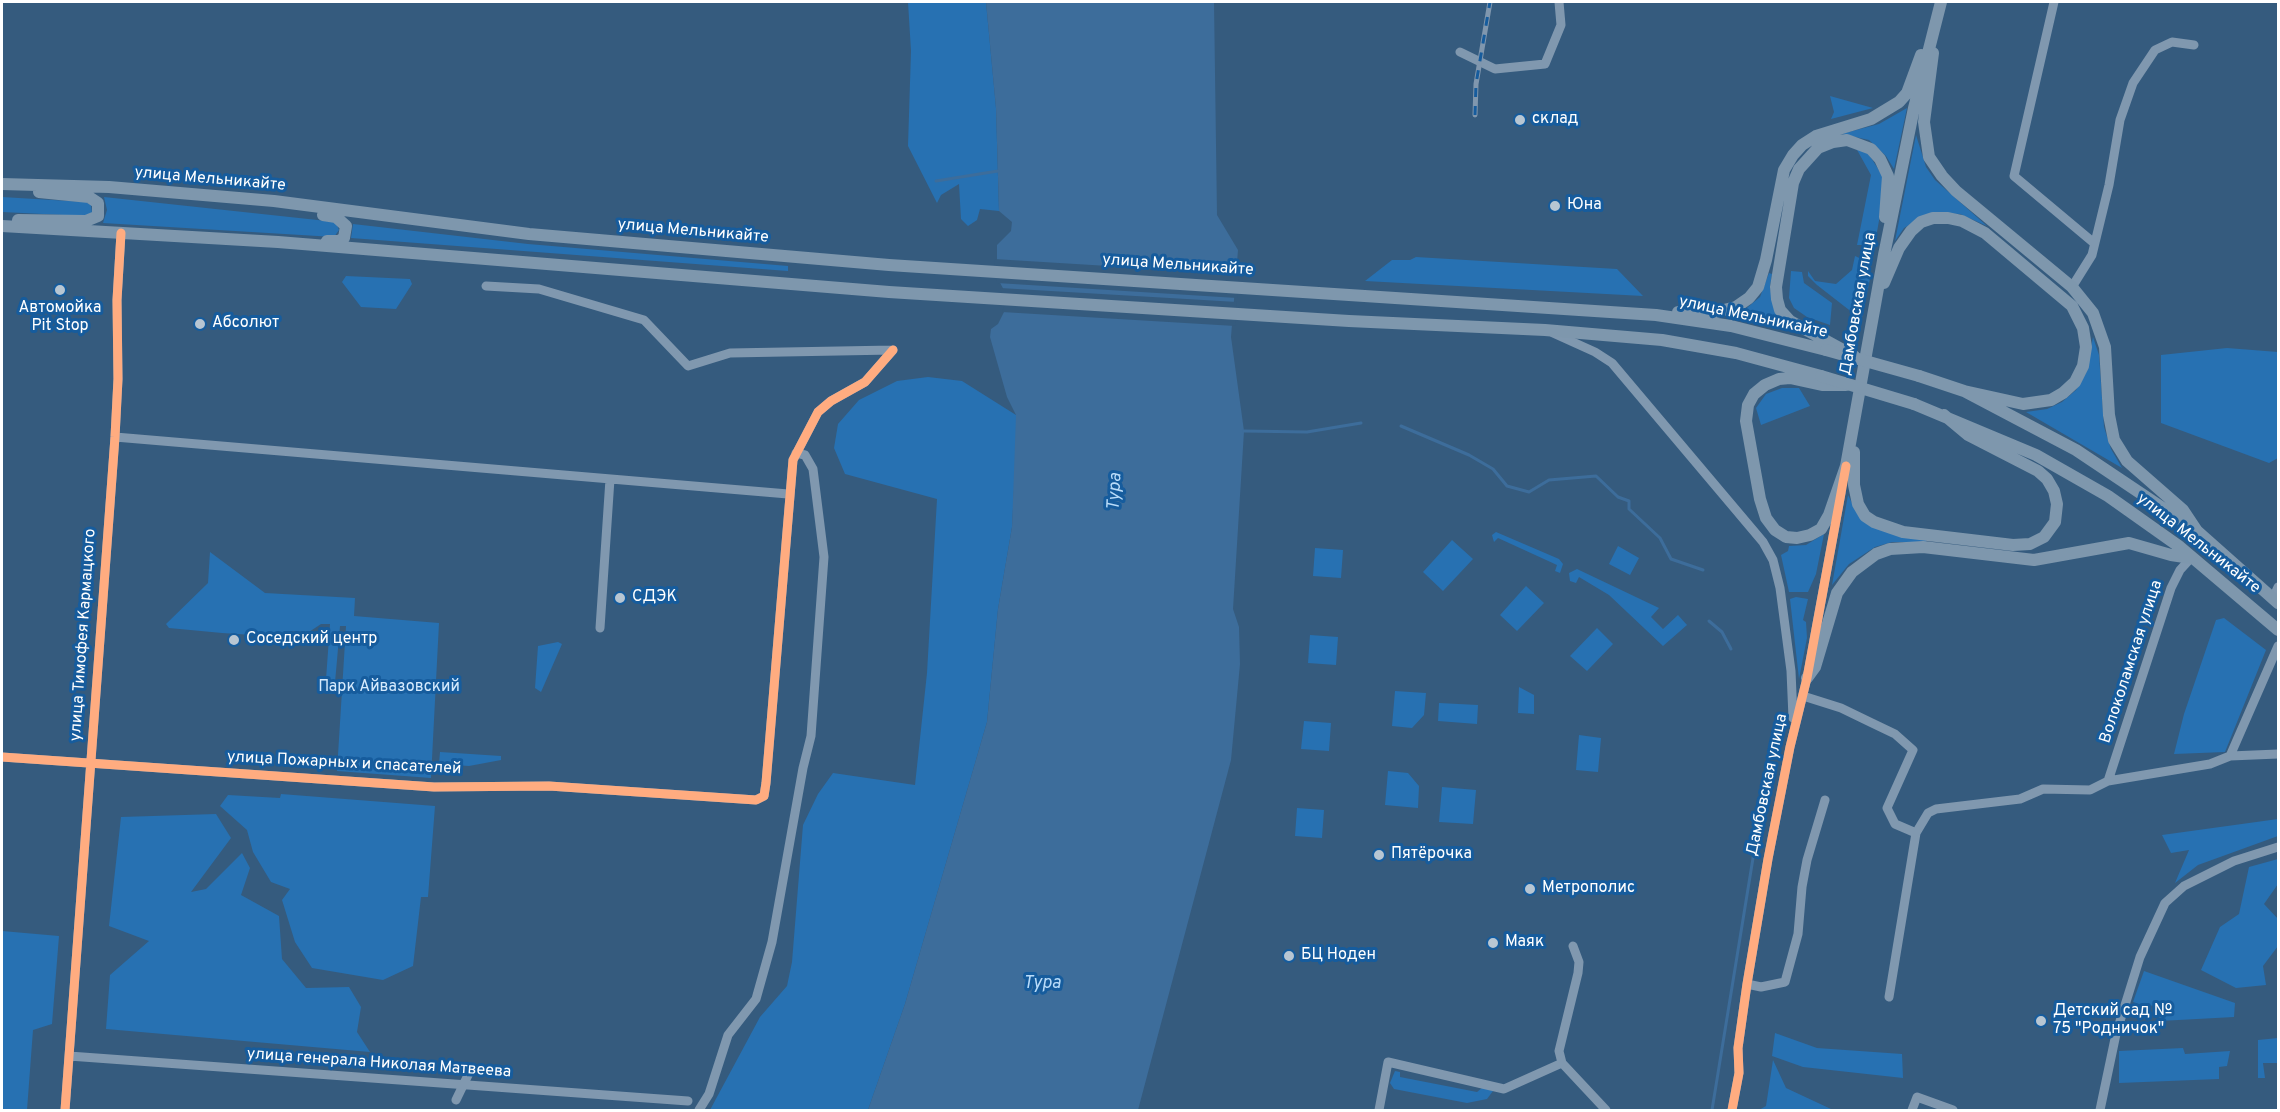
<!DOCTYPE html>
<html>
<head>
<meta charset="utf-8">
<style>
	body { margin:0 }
	#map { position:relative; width:2280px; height:1112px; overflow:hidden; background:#355b7e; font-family:Overpass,sans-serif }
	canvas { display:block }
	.frame { position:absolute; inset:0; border:3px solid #fff; pointer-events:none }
</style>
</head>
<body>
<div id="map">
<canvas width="2280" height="1112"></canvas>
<div class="frame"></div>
</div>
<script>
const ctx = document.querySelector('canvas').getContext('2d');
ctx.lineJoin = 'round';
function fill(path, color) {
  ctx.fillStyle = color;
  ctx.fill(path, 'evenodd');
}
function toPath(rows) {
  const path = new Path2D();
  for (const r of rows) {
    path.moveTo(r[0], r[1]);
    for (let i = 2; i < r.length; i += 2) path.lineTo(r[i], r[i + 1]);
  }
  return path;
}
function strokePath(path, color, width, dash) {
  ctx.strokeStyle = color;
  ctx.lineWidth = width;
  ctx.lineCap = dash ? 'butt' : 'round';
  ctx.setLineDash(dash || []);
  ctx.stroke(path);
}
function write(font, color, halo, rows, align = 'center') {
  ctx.font = font + ' Overpass,sans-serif';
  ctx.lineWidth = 6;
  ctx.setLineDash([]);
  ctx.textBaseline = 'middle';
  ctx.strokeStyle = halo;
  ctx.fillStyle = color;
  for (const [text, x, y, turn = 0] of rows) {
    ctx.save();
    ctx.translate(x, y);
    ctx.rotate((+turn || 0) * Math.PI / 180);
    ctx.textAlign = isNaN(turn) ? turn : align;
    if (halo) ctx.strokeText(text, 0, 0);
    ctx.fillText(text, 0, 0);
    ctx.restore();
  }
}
fill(toPath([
	[908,2,986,2,996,108,999,211,980,209,977,220,968,226,961,219,959,184,941,195,937,203,908,146,911,51],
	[1830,96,1873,108,1831,119,1834,112],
	[1907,108,1894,169,1886,156,1869,140,1841,134,1879,124],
	[1916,135,1926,167,1935,180,1987,226,1960,214,1937,213,1921,218,1904,228,1895,241],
	[1856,148,1868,153,1882,175,1883,198,1877,232,1872,242,1864,245,1857,245,1871,175],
	[2,197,86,202,91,205,92,213,84,216,2,212],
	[104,197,336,222,339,230,334,237,103,223,107,210],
	[353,224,528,244,788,266,788,271,351,238],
	[1855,256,1866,261,1871,274,1859,332,1852,329,1853,313,1817,285,1808,276,1808,271,1815,281,1836,284,1852,270],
	[1416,257,1617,269,1643,296,1365,281,1392,260,1410,260],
	[1791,271,1802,272,1804,283,1832,303,1830,325,1807,317,1794,308,1789,298],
	[1769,273,1772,274,1770,286,1774,309,1785,327,1747,318,1743,311,1760,297],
	[346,276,410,279,412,284,396,309,361,307,342,282],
	[2093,337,2099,355,2104,427,2111,449,2122,468,2026,412,2047,409,2062,402,2076,390,2086,373],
	[2227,348,2278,352,2278,458,2269,463,2161,423,2161,355],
	[928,377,962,381,1016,415,1017,433,1012,527,998,609,987,722,905,1004,868,1110,710,1110,760,1017,787,986,792,962,803,825,818,794,833,773,915,785,927,673,937,499,845,474,834,448,838,424,859,400,897,381],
	[1782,388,1799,388,1810,406,1761,425,1756,408,1766,394],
	[1848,495,1856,511,1927,539,1926,542,1892,542,1875,547,1849,564,1832,585],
	[1496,532,1559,559,1563,564,1560,573,1555,571,1557,565,1498,538,1494,542,1492,535],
	[1824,534,1816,574,1808,592,1789,592,1781,555,1788,551,1789,546,1806,545],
	[1452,540,1473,559,1443,591,1423,572],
	[1618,546,1639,558,1630,575,1609,564],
	[1315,548,1343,550,1341,578,1313,576],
	[210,552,265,593,355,598,354,616,439,623,431,778,337,771,346,626,340,626,334,694,325,693,330,624,321,624,309,632,285,631,284,637,222,633,169,628,166,624,208,583],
	[1577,569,1659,608,1651,617,1663,629,1678,615,1687,625,1663,646,1609,595,1579,577,1576,583,1570,581,1569,573],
	[1526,586,1544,603,1517,631,1500,615],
	[1796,597,1808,599,1803,620,1806,622,1807,638,1799,679,1790,599],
	[2224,618,2266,650,2225,752,2174,754,2184,714,2216,620],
	[1597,628,1613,644,1587,671,1570,656],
	[1310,635,1338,637,1336,665,1308,663],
	[558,642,562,644,541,692,535,688,538,646],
	[1519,687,1534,695,1534,714,1518,713],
	[1395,691,1426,693,1424,715,1412,728,1392,726],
	[1439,703,1478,705,1477,724,1438,721],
	[1304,721,1331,723,1329,751,1301,749],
	[1579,735,1601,738,1598,772,1576,770],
	[440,752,501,756,501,760,469,766,439,764],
	[1388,771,1408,773,1419,786,1418,808,1385,805],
	[1442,787,1476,790,1473,824,1439,822],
	[281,794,435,806,428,897,421,897,413,966,383,980,312,968,295,942,282,900,290,889,271,882,253,852,247,830,220,806,228,795,280,798],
	[1297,808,1324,810,1322,838,1295,836],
	[216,814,231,838,191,892,206,889,242,853,250,868,241,895,279,916,282,959,306,988,349,987,361,1007,357,1032,370,1052,106,1029,110,975,149,941,109,926,121,817],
	[2278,819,2278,836,2198,865,2175,883,2189,850,2171,853,2162,835],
	[2278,859,2278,884,2264,904,2278,919,2278,946,2263,966,2266,985,2236,988,2201,970,2220,927,2239,914,2249,867],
	[2,931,59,936,52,1024,33,1030,27,1110,2,1110],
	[2144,971,2235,1003,2234,1017,2160,1021,2158,1006,2142,1005,2133,1002],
	[1775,1033,1817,1048,1902,1054,1903,1078,1803,1067,1772,1056],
	[2278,1038,2278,1063,2263,1063,2265,1078,2258,1078,2258,1040],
	[2183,1048,2185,1054,2230,1051,2227,1066,2219,1067,2219,1079,2119,1083,2119,1051],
	[1773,1060,1786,1088,1831,1109,1830,1110,1759,1110,1766,1106],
	[1395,1071,1400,1072,1400,1077,1477,1092,1483,1087,1493,1091,1487,1099,1467,1103,1394,1089,1390,1083]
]), '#2771b2');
fill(toPath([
	[986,2,1214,2,1217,215,1238,250,1231,337,1244,431,1233,609,1239,627,1240,664,1231,760,1138,1110,868,1110,905,1004,987,722,998,609,1012,527,1016,415,1007,397,990,337,991,329,998,324,1008,304,1006,294,997,277,997,245,1011,231,1012,222,999,211,996,108]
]), '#3d6d9b');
fill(toPath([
	[994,259,1239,274,1237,298,997,283],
	[1000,288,1237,302,1235,326,1002,312,1005,304]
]), '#355b7e');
strokePath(toPath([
	[936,181,998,171],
	[1401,426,1469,455,1493,469,1507,486,1529,492,1549,480,1596,476,1618,497,1629,501,1629,509,1660,538,1671,559,1703,570],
	[1244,431,1307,432,1361,423],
	[1709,621,1722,632,1731,649],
	[1712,1110,1761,809]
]), '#3d6d9b', 3);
strokePath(toPath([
	[2054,2,2014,176,2094,243],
	[1460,52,1495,69,1545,64,1561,25,1559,2],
	[486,286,539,289,644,320,688,366,730,353,893,350],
	[2072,287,2092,255,2109,185,2120,120,2133,83,2155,50,2172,42,2194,45],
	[1553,333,1595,352,1612,363,1763,542,1773,560,1780,588,1791,671,1793,718],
	[115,437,788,494],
	[2273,598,2278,587],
	[600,628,610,479],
	[1803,696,1841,708,1872,723,1895,734,1913,750,1887,808,1895,824,1916,833,1889,997],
	[2230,756,2278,646],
	[2,757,434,787,549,786,756,800,764,796,766,783,793,460,818,412,831,401,865,382,893,350],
	[2108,781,2171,588,2180,570,2191,558],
	[1916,833,1928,813,1936,809,2020,799,2043,789,2090,790,2108,781,2210,764,2230,756,2278,754],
	[1573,946,1579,962,1578,973,1559,1051,1562,1063,1606,1110],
	[1747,984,1761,987,1785,982,1798,934,1802,887,1807,860,1825,800],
	[69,1056,688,1101],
	[456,1100,470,1071],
	[65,1110,115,437,118,379,117,300,121,233],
	[699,1110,709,1094,728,1035,756,999,772,942,803,768,811,736,824,557,813,469,805,455,796,453],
	[1379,1110,1388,1062,1504,1089,1562,1063],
	[1732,1110,1739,1073,1738,1048,1747,984,1768,859,1790,747,1807,678,1841,493],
	[1912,1110,1917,1097,1953,1110],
	[2100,1110,2116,1034,2140,957,2165,903,2184,886,2234,861,2278,847]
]), '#8098af', 9);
strokePath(toPath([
	[1933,53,1924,122,1929,157,1942,176,1956,191,2072,287,2093,313,2105,347,2109,415,2114,440,2127,461,2183,510,2197,531],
	[2,184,109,187,274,201,529,234,889,265,1656,315,1731,326,1826,350],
	[323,215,336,217,346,226,344,238,339,241,327,241],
	[18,220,86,221,98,216,98,203,89,197,39,192],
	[2,226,278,242,889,292,1349,321,1545,330,1662,340,1736,353,1821,376],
	[1884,283,1899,248,1911,231,1921,222,1933,218,1948,218,1962,221,1985,233,2072,306,2083,328,2086,347,2083,366,2075,382,2063,393,2051,400,2023,404,1964,391],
	[1678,312,1716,312,1736,307,1749,298,1758,287,1766,260,1784,170,1793,155,1802,145,1816,136,1871,119,1899,102,1907,93,1921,55],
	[1854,356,1790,321,1780,310,1777,299,1776,287,1793,183,1799,169,1818,148,1833,142,1847,140,1871,149,1880,159,1888,176,1885,217],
	[1919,376,1964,391,2076,450,2197,531,2278,603],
	[1846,385,1822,385,1790,378,1779,379,1765,385,1754,394,1748,405,1746,421,1760,499,1766,518,1775,530,1786,537,1797,538,1810,535,1821,529,1829,515,1846,466,1884,255,1914,108,1941,2],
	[1914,404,2036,455,2108,496,2180,547,2278,630],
	[1854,452,1854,485,1858,504,1865,516,1874,522,1903,532,2013,545,2030,544,2044,537,2055,522,2057,504,2054,491,2047,479,2038,471,1968,435,1944,415],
	[1807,678,1815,667,1837,593,1852,572,1876,554,1890,549,1923,547,2034,560,2129,543,2171,555,2191,558]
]), '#7e97ad', 12);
const rail = toPath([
	[1475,115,1476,84,1490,2]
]);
strokePath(rail, '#8097ae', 5);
strokePath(rail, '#165c9d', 3, [9]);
strokePath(toPath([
	[1826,350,1919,376],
	[1821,376,1914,404]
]), '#7e97ad', 12);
strokePath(toPath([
	[2,757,434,787,549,786,756,800,764,796,766,783,793,460,818,412,831,401,865,382,893,350],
	[65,1110,115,437,118,379,117,300,121,233],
	[1732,1110,1739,1073,1738,1048,1747,984,1768,859,1790,747,1807,678,1846,466]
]), '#ffac80', 9);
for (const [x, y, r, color] of [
	[1520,120,6,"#b8c6d2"],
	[1555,206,6,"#b8c6d2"],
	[60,290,6,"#b8c6d2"],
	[200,324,6,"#b8c6d2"],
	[620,598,6,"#b8c6d2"],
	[234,640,6,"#b8c6d2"],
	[1379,855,6,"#b8c6d2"],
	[1530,889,6,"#b8c6d2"],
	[1493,943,6,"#b8c6d2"],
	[1289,956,6,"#b8c6d2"],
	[2041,1021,6,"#b8c6d2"]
]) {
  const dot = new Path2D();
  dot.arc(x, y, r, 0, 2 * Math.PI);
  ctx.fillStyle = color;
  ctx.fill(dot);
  strokePath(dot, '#165c9d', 2);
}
write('16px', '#fff', '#165c9d', [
	["склад",1532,120],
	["Юна",1567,206],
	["Автомойка",60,309,"center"],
	["Pit Stop",60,327,"center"],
	["Абсолют",212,324],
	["СДЭК",632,598],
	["Соседский центр",246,640],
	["Пятёрочка",1391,855],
	["Метрополис",1542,889],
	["Маяк",1505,943],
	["БЦ Ноден",1301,956],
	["Детский сад №",2053,1012],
	["75 \"Родничок\"",2053,1030]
], 'left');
write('16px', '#fff', '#165c9d', [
	["улица Мельникайте",210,180,5],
	["улица Мельникайте",693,232,5],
	["улица Мельникайте",1178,266,4],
	["Дамбовская улица",1859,304,-80],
	["улица Мельникайте",1753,318,12],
	["улица Мельникайте",2198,544,38],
	["улица Тимофея Кармацкого",84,635,-86],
	["Волоколамская улица",2132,662,-72],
	["улица Пожарных и спасателей",344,764,3],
	["Дамбовская улица",1768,785,-78],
	["улица генерала Николая Матвеева",379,1064,4]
]);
write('16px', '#d5eafd', '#165c9d', [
	["Парк Айвазовский",389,688]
]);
write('italic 18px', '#badcf9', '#165c9d', [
	["Тура",1116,492,-87],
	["Тура",1042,984]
]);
</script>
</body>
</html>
